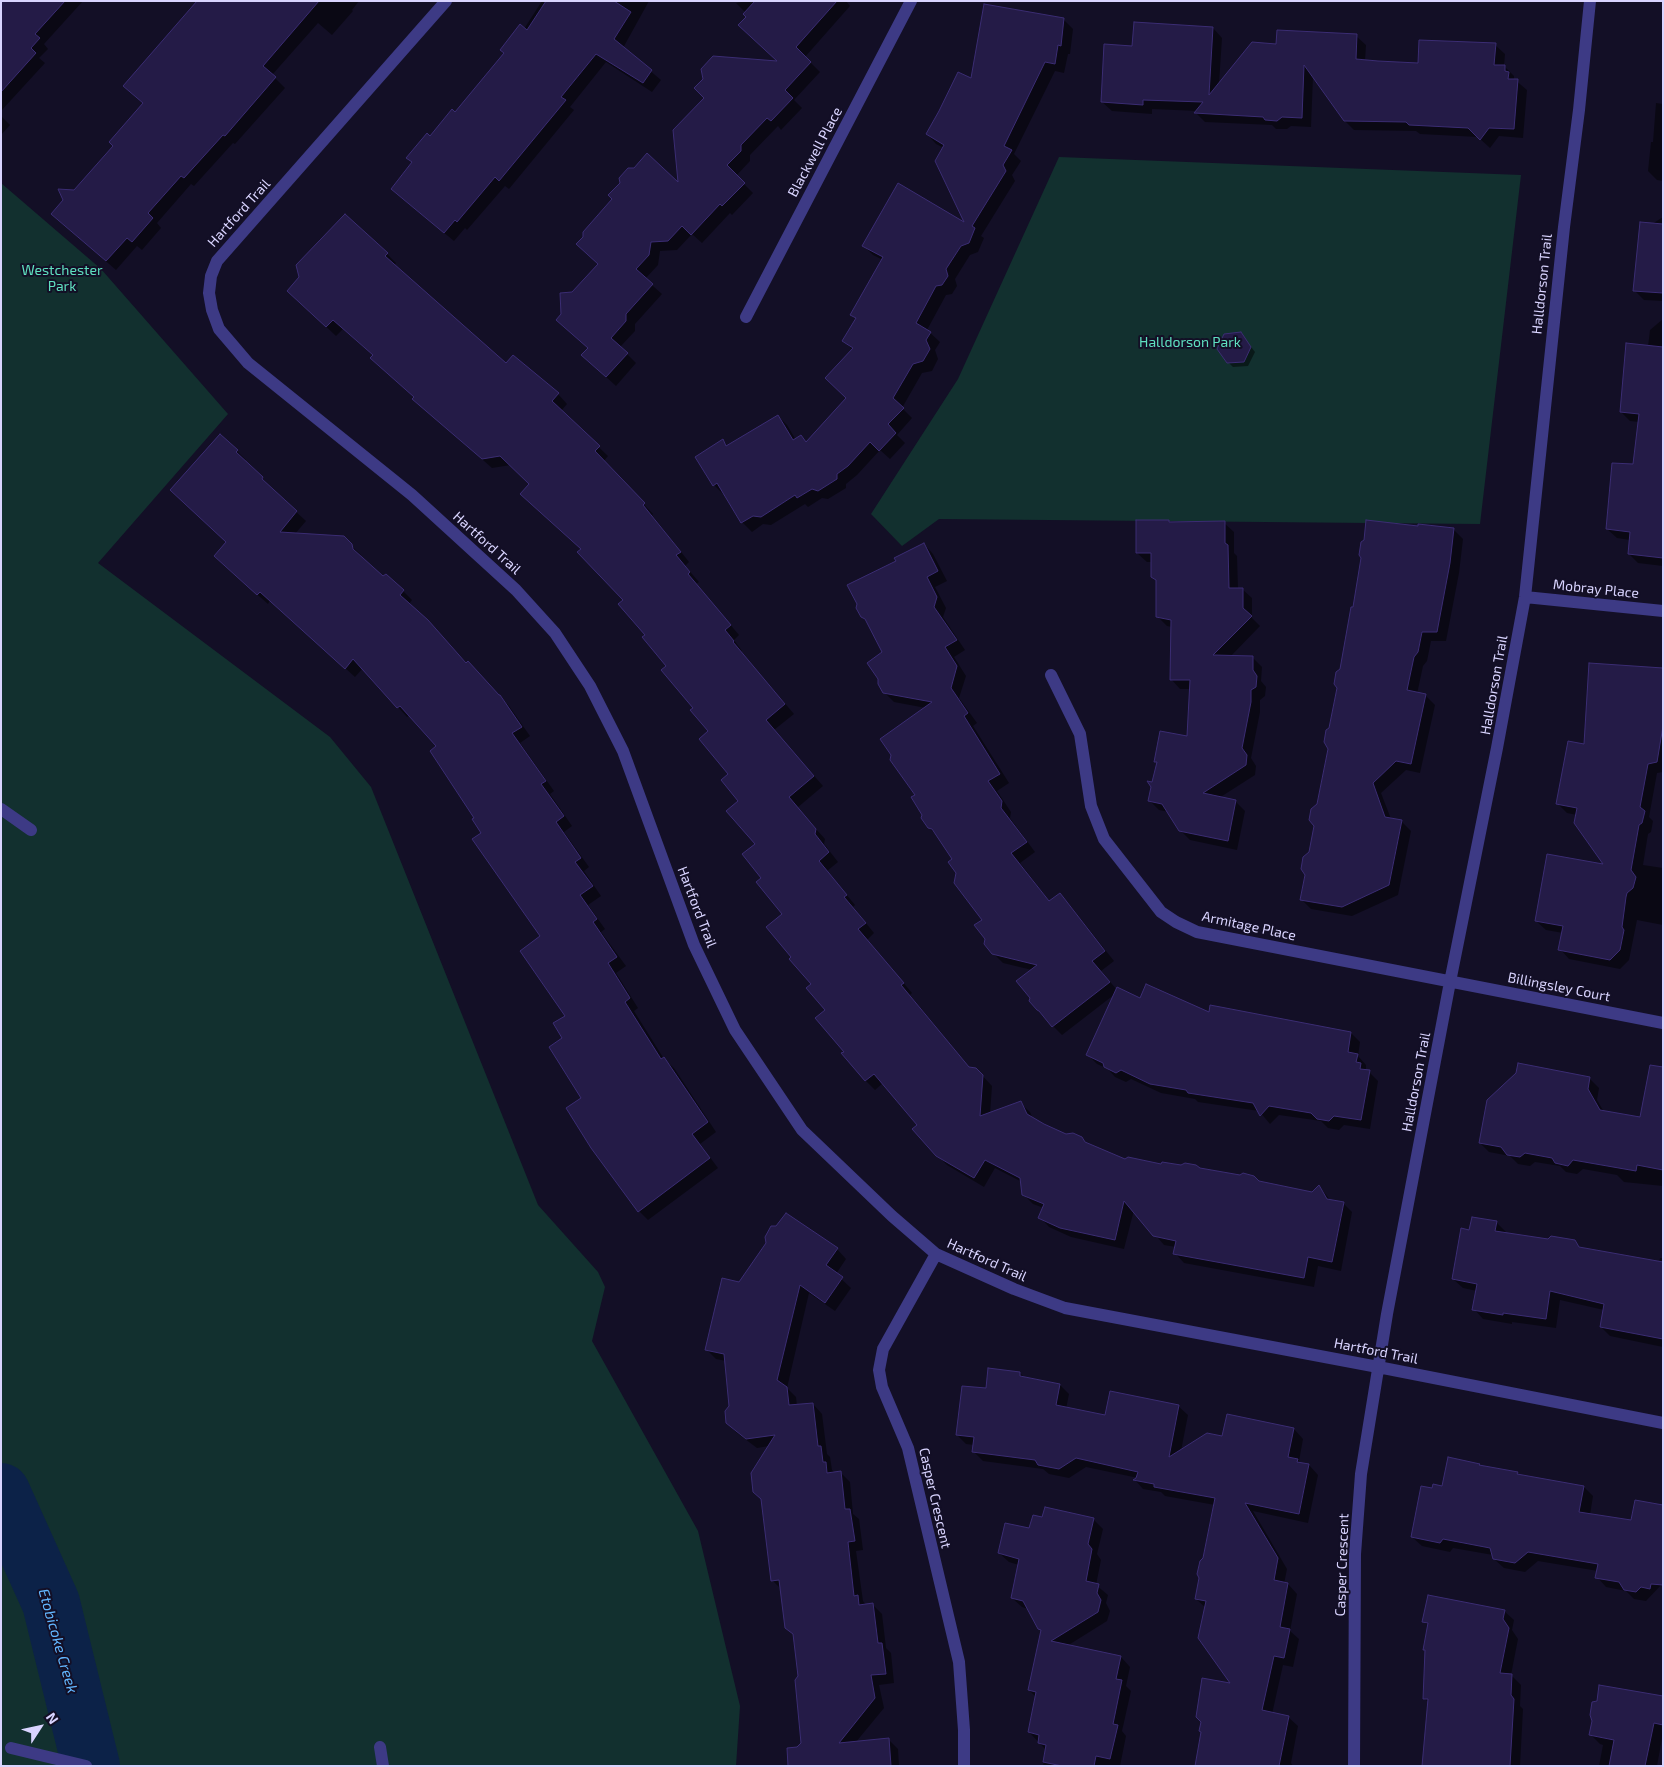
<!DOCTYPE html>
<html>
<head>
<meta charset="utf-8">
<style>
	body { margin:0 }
	#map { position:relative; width:1664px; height:1767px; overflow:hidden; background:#130f26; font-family:"Exo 2",sans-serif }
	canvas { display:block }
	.frame { position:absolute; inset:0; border:2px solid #d9d4ff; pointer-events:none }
	.north { position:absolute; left:15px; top:1702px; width:50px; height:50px; -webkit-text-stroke:4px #130f26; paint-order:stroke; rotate:55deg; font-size:14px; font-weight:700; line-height:20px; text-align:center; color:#d9d4ff }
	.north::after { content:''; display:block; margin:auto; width:18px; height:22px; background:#d9d4ff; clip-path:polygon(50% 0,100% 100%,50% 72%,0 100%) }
</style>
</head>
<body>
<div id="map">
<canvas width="1664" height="1767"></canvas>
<div class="frame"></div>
<div class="north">N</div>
</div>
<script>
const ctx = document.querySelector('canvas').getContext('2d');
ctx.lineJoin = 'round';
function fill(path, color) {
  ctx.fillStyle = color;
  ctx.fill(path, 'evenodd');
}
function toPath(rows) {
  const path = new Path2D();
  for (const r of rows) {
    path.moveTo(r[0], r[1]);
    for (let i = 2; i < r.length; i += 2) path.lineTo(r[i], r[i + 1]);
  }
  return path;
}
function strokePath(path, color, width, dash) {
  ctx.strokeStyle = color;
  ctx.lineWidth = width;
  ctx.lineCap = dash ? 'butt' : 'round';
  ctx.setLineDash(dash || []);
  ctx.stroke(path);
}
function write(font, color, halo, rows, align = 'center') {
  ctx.font = font + ' "Exo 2",sans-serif';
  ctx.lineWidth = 4;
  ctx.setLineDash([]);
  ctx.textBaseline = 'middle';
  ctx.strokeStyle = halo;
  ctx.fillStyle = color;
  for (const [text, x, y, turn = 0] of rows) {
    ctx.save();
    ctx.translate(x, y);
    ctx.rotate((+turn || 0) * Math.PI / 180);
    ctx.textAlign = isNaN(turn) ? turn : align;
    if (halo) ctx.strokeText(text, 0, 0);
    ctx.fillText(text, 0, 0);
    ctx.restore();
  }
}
fill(toPath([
	[1059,157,1521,175,1480,524,939,519,902,546,871,514,958,379],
	[1,183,101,269,228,414,98,563,330,737,371,787,538,1205,598,1272,605,1287,592,1341,698,1531,740,1706,736,1766,1,1766]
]), '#12302f');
fill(toPath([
	[1,1,83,1,44,44,48,49,39,58,45,63,1,111],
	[198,1,359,1,352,10,353,11,332,35,318,23,272,75,285,88,235,144,233,143,194,186,191,184,157,223,161,228,142,250,137,246,116,270,62,223,144,103],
	[542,1,649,1,623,48,661,80,652,92,606,62,570,107,574,110,509,189,505,186,467,230,465,228,454,241,402,198,430,138,455,114,524,29],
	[747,1,846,1,850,6,805,57,820,72,794,100,802,108,781,130,778,126,750,155,750,161,736,176,753,193,732,215,730,213,702,243,692,234,677,250,660,251,658,265,645,279,662,294,635,324,635,331,620,347,636,363,616,386,592,364,589,349,562,315,573,293,679,186,779,63,746,13,736,3],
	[1063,19,1073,29,1070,54,1068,54,1064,73,1055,71,1014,154,1021,161,1012,175,1015,181,981,236,984,238,978,252,970,255,955,279,957,286,952,294,946,295,927,330,940,342,935,350,938,359,932,371,922,373,902,408,912,418,897,435,905,443,890,459,880,450,857,475,846,484,846,488,828,499,822,498,808,507,805,504,771,525,763,524,752,532,742,522,724,493,723,494,714,485,722,441,728,446,778,416,787,425,796,440,801,437,807,443,848,398,853,350,844,341,857,319,851,314,883,260,873,255,864,246,967,225,944,148,936,144,927,134,972,80],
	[1213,28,1222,38,1219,84,1277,45,1356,36,1366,45,1365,61,1419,64,1495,45,1505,54,1504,66,1514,76,1514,79,1527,90,1523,138,1499,136,1490,148,1478,137,1420,134,1416,131,1354,130,1345,121,1313,76,1311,127,1291,126,1287,129,1276,129,1272,125,1205,122,1196,113,1198,111,1152,109,1152,114,1112,111,1102,102,1134,47],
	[1656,103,1663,104,1663,181,1657,180,1648,171,1651,142,1653,142],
	[1,116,10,125,1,135],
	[1663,217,1663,301,1644,300,1634,290,1652,224],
	[387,254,396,263,394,266,506,365,558,394,567,404,561,411,608,456,603,462,653,514,652,515,689,562,685,566,699,582,696,584,739,635,734,640,742,651,741,652,794,714,774,730,823,786,797,808,825,839,824,844,838,862,827,871,855,905,853,907,874,933,867,940,912,993,910,995,970,1068,976,1069,992,1086,990,1114,1020,1103,1030,1112,1033,1119,1066,1135,1081,1138,1088,1144,1125,1160,1200,1170,1313,1193,1319,1186,1331,1201,1343,1203,1352,1212,1341,1271,1318,1266,1314,1287,1184,1263,1175,1253,1176,1247,1164,1245,1134,1210,1124,1249,1071,1237,1049,1227,1040,1217,1044,1208,1033,1204,1023,1194,1022,1182,995,1168,984,1187,947,1165,937,1155,918,1126,883,1083,875,1090,866,1081,843,1054,845,1052,827,1010,812,984,793,957,784,914,763,878,757,844,730,774,710,731,625,600,582,549,531,484,511,465,492,468,424,408,416,397,374,356,343,329,336,336,298,300],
	[1663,319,1663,566,1638,563,1629,554,1630,540,1617,538,1607,529,1634,465,1639,422,1630,421,1621,412,1648,347,1650,330],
	[1241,334,1255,352,1248,366,1233,367,1228,362],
	[237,451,246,460,245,462,271,489,306,521,295,534,343,538,361,555,362,559,383,578,403,591,412,600,409,604,509,706,530,736,520,743,554,791,550,794,572,826,564,832,589,867,584,871,601,896,588,905,605,929,601,932,626,966,616,973,638,1008,634,1011,664,1059,674,1068,716,1132,700,1144,718,1168,648,1220,639,1211,583,1098,564,1039,567,1016,542,937,483,833,438,747,410,715,407,717,363,668,355,677,270,600,268,604,225,566,228,543,181,499],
	[1169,521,1171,524,1224,523,1234,532,1234,553,1237,556,1238,589,1242,589,1252,598,1252,618,1260,626,1230,657,1252,657,1262,667,1261,681,1266,687,1265,696,1260,700,1260,712,1251,758,1256,766,1255,775,1219,798,1235,801,1245,811,1237,850,1190,840,1180,830,1169,812,1159,810,1150,801,1158,763,1155,761,1188,738,1190,689,1180,689,1171,679,1172,627,1167,626,1157,616,1158,581,1152,562,1147,562,1137,553],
	[1453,529,1463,539,1459,573,1446,641,1431,641,1427,661,1423,666,1417,694,1425,695,1435,705,1420,773,1406,770,1381,793,1391,819,1401,821,1411,831,1398,895,1352,916,1311,909,1301,899,1329,749,1330,729,1341,669],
	[924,544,933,554,947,581,935,587,946,608,943,617,965,650,954,657,966,676,959,698,977,723,973,726,1009,783,997,791,1011,812,1010,818,1035,852,1020,863,1050,902,1060,894,1069,904,1114,961,1101,971,1117,990,1141,999,1210,1014,1351,1033,1360,1042,1358,1056,1366,1065,1366,1069,1378,1081,1370,1129,1344,1125,1339,1130,1328,1128,1321,1121,1279,1115,1270,1124,1259,1111,1198,1102,1195,1099,1161,1093,1131,1079,1126,1082,1115,1077,1108,1069,1097,1064,1087,1054,1115,994,1062,1035,1053,1026,1032,970,1003,963,993,953,983,920,958,873,953,860,939,837,929,828,917,795,926,708,894,702,884,692,884,653,869,624,862,617,897,562],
	[1663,669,1663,772,1657,773,1649,817,1653,821,1651,832,1648,834,1643,865,1663,868,1663,925,1637,920,1629,960,1620,969,1569,959,1560,949,1563,933,1546,930,1536,921,1605,866,1577,815,1567,813,1558,804,1585,745],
	[1589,1078,1599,1088,1597,1100,1604,1112,1641,1118,1663,1092,1663,1186,1624,1182,1617,1175,1583,1169,1577,1174,1566,1172,1560,1166,1535,1162,1530,1166,1518,1164,1510,1156,1489,1152,1480,1143],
	[1496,1222,1506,1232,1505,1234,1549,1240,1574,1241,1582,1249,1659,1263,1660,1258,1663,1258,1663,1347,1610,1336,1601,1327,1604,1310,1560,1300,1556,1328,1512,1322,1512,1324,1483,1319,1474,1309,1477,1291,1463,1288,1453,1279,1470,1231],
	[837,1249,846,1259,836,1274,851,1288,835,1311,809,1293,787,1388,796,1397,797,1406,813,1404,822,1414,827,1454,830,1457,832,1470,835,1473,841,1473,850,1482,853,1514,859,1519,863,1550,856,1551,863,1601,866,1605,872,1604,882,1614,886,1648,891,1653,894,1683,879,1685,884,1708,856,1742,888,1739,898,1749,899,1766,805,1766,795,1635,782,1590,773,1581,762,1500,769,1446,757,1448,737,1433,727,1423,731,1407,726,1361,716,1359,707,1350,740,1284],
	[1020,1373,1025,1378,1060,1385,1069,1394,1066,1409,1106,1416,1178,1406,1188,1415,1181,1451,1223,1438,1228,1416,1294,1429,1303,1439,1299,1461,1301,1464,1309,1465,1318,1475,1308,1523,1253,1511,1287,1569,1284,1584,1288,1584,1297,1594,1290,1631,1299,1639,1293,1667,1283,1665,1272,1714,1288,1717,1298,1726,1291,1763,1293,1766,1196,1766,1233,1685,1206,1608,1196,1599,1215,1505,1165,1496,1161,1492,1143,1489,1135,1480,1138,1478,1086,1467,1069,1478,1049,1474,1043,1469,983,1461,974,1452,974,1445,966,1444,957,1435,987,1390],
	[1479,1465,1481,1467,1517,1473,1520,1475,1584,1487,1593,1496,1590,1515,1663,1583,1646,1601,1634,1599,1626,1591,1606,1587,1597,1577,1598,1571,1538,1561,1525,1572,1504,1568,1494,1559,1493,1555,1453,1548,1450,1552,1422,1546,1412,1537,1433,1490,1443,1488],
	[1043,1518,1093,1519,1103,1529,1097,1554,1101,1560,1096,1585,1108,1595,1106,1603,1110,1611,1107,1621,1067,1646,1121,1657,1130,1667,1126,1686,1131,1691,1122,1731,1126,1736,1120,1766,1043,1766,1046,1750,1029,1732,1036,1697,1029,1690,1042,1632,1028,1609,1022,1607,1012,1598,1019,1565,1009,1562,999,1553,1030,1530],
	[1504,1611,1514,1620,1512,1630,1518,1639,1511,1675,1521,1685,1520,1706,1523,1709,1520,1766,1423,1766,1429,1703,1424,1698,1429,1626,1424,1622],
	[1663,1698,1663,1733,1657,1766,1599,1766,1603,1745,1600,1744,1591,1735]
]), '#0007');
strokePath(toPath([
	[1,1492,51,1603,91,1766]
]), '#0c2248', 58);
const building = toPath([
	[1,1,65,1,35,34,40,38,31,48,36,53,1,92,1,1],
	[197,1,319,1,263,66,276,77,225,136,223,135,184,178,181,176,148,213,153,218,132,242,127,238,106,261,51,214,63,200,58,189,74,190,113,146,109,142,143,103,123,86,197,1],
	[546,1,614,1,631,12,614,39,652,70,643,83,596,54,561,97,566,100,499,181,495,177,457,222,455,220,444,233,391,189,412,162,406,158,427,133,430,136,452,109,455,112,504,53,500,50,520,24,527,30,546,1],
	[755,1,837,1,796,47,811,62,785,90,793,98,771,121,767,118,741,145,741,151,727,165,745,183,722,206,720,204,691,235,682,226,668,241,651,242,649,255,636,269,653,284,626,314,626,321,611,338,628,353,606,377,581,355,588,348,556,320,561,314,560,293,572,292,598,264,576,244,583,237,583,232,612,199,608,195,620,183,619,178,628,168,634,168,647,153,678,182,673,130,704,98,694,88,703,79,701,69,713,56,777,61,738,25,746,17,743,14,755,1],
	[984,4,1064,18,1061,46,1058,45,1055,64,1045,62,1004,146,1012,150,1003,165,1006,171,972,226,975,228,969,243,961,246,946,269,948,276,942,285,936,286,916,323,931,332,926,340,930,349,923,361,913,364,893,398,904,408,888,424,896,433,879,451,870,442,848,466,837,474,837,479,818,491,812,489,797,498,795,495,761,517,753,516,741,523,717,483,713,486,695,457,723,439,726,446,778,415,793,440,801,435,806,442,846,398,825,378,853,348,842,341,856,318,850,315,883,257,862,246,898,183,964,222,935,161,944,145,926,134,939,111,958,72,971,78,984,4],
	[1134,22,1213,27,1209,95,1252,42,1276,44,1277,30,1357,34,1356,59,1378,61,1418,63,1419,40,1496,43,1494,65,1505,65,1505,71,1509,72,1508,79,1518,79,1514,129,1489,128,1480,140,1468,128,1409,125,1406,122,1344,121,1304,65,1302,118,1282,117,1277,121,1265,120,1263,117,1194,113,1203,102,1143,100,1143,105,1101,102,1104,44,1132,46,1134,22],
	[345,214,388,253,385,256,506,363,513,355,559,393,552,401,600,446,595,451,645,503,643,505,681,552,676,555,690,572,688,574,731,625,725,630,734,641,733,642,785,704,766,720,814,776,789,797,816,829,815,834,829,852,819,861,847,895,844,897,866,923,858,929,904,983,901,985,969,1067,976,1068,983,1075,980,1116,1021,1101,1027,1114,1044,1124,1066,1134,1073,1133,1082,1137,1085,1142,1125,1159,1128,1157,1161,1164,1162,1162,1181,1165,1185,1163,1196,1165,1200,1168,1240,1175,1243,1173,1254,1176,1259,1181,1312,1192,1319,1185,1327,1199,1344,1202,1332,1262,1308,1257,1304,1278,1173,1254,1176,1241,1153,1236,1124,1201,1115,1240,1060,1228,1038,1218,1044,1204,1022,1195,1020,1178,985,1160,974,1178,936,1156,912,1129,917,1125,874,1074,865,1081,841,1053,844,1052,815,1018,825,1010,806,988,811,984,789,959,791,957,766,927,782,914,756,882,761,878,742,854,755,844,726,811,738,801,721,780,728,774,699,739,708,731,690,710,693,708,661,670,666,666,642,637,645,635,618,604,623,600,577,552,581,549,520,494,529,484,500,456,482,459,412,399,414,397,370,358,373,355,333,320,326,327,287,291,299,277,296,265,345,214],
	[1640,222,1663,224,1663,293,1633,291,1640,222],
	[1241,332,1251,347,1244,362,1227,363,1217,349,1224,334,1241,332],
	[1626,343,1663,347,1663,558,1628,554,1630,532,1606,529,1612,463,1633,464,1639,414,1620,412,1626,343],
	[220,434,238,450,236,452,263,477,262,479,297,511,280,532,344,536,352,544,353,549,383,576,386,574,404,590,400,595,428,620,466,663,468,661,499,695,500,695,522,727,512,733,546,781,541,784,564,816,556,822,581,858,575,862,593,886,580,895,597,919,593,922,617,957,608,963,630,998,625,1002,661,1059,664,1057,708,1122,692,1134,710,1158,638,1212,591,1148,566,1108,581,1098,549,1047,562,1038,553,1023,565,1016,520,951,540,936,472,839,481,833,472,819,474,818,430,751,436,746,400,706,397,708,353,659,345,669,260,592,257,595,214,556,226,542,170,490,220,434],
	[1136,520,1169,520,1169,522,1225,521,1225,543,1228,545,1229,588,1243,588,1243,608,1252,616,1213,655,1253,656,1253,670,1257,676,1256,687,1251,690,1251,702,1242,748,1247,755,1246,765,1203,793,1236,800,1228,841,1179,831,1162,804,1148,801,1151,787,1147,781,1152,782,1157,762,1154,762,1160,731,1187,736,1190,680,1170,680,1171,620,1156,617,1156,580,1151,577,1151,553,1136,553,1136,520],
	[1366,520,1418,526,1418,524,1454,528,1450,563,1437,632,1422,632,1418,652,1414,657,1407,690,1426,694,1411,764,1396,761,1373,783,1385,817,1402,820,1389,885,1342,907,1300,900,1305,875,1301,869,1303,857,1309,852,1314,826,1309,820,1311,809,1317,804,1328,749,1324,742,1326,730,1329,728,1337,688,1334,684,1336,672,1340,669,1351,607,1353,607,1361,558,1359,555,1361,542,1364,540,1366,520],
	[924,543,938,571,927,577,937,597,934,607,957,640,945,647,957,666,951,688,968,713,964,716,1000,774,988,781,1002,801,1001,808,1027,842,1011,853,1049,901,1060,893,1105,951,1092,961,1110,982,1052,1027,1039,1011,1037,1010,1029,1001,1030,998,1016,981,1037,965,992,954,984,944,985,939,974,925,982,920,954,883,956,873,948,862,952,859,932,829,928,828,921,818,922,815,911,797,915,795,890,760,891,755,880,739,932,702,883,693,878,684,878,679,867,663,882,652,865,619,861,617,856,608,857,604,847,585,896,561,894,558,924,543],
	[1589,663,1663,668,1663,726,1657,762,1648,764,1640,807,1645,811,1642,823,1639,825,1631,870,1636,877,1633,888,1627,893,1626,897,1622,927,1624,930,1620,950,1610,960,1558,950,1563,926,1535,921,1547,854,1603,864,1574,823,1577,808,1556,804,1568,741,1584,744,1589,663],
	[1146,984,1209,1012,1210,1005,1351,1032,1348,1052,1358,1054,1356,1062,1361,1063,1360,1069,1370,1070,1361,1120,1334,1116,1329,1121,1317,1119,1311,1113,1269,1106,1260,1116,1253,1103,1188,1093,1186,1090,1150,1084,1121,1070,1116,1073,1104,1067,1103,1063,1086,1055,1117,987,1140,998,1146,984],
	[1518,1063,1590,1077,1588,1089,1600,1110,1640,1117,1650,1065,1663,1067,1663,1170,1637,1165,1636,1171,1573,1160,1568,1166,1555,1163,1552,1158,1525,1153,1520,1157,1507,1155,1501,1147,1479,1143,1487,1100,1516,1073,1518,1063],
	[786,1213,838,1248,826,1265,843,1277,825,1303,800,1285,777,1380,787,1387,789,1405,813,1403,818,1446,821,1446,823,1462,826,1462,827,1473,841,1471,845,1509,850,1509,855,1541,848,1542,854,1596,858,1595,859,1605,873,1603,878,1643,882,1643,886,1674,871,1675,875,1698,839,1743,889,1738,891,1766,788,1766,787,1748,797,1747,801,1743,795,1680,798,1676,793,1634,785,1628,779,1580,771,1581,761,1499,753,1492,751,1473,775,1435,746,1439,726,1423,725,1411,729,1406,724,1354,705,1350,722,1278,739,1282,766,1243,765,1237,771,1226,776,1226,786,1213],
	[1472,1217,1497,1221,1495,1231,1548,1239,1551,1236,1575,1240,1579,1247,1663,1262,1663,1339,1600,1327,1604,1304,1550,1291,1546,1319,1503,1313,1503,1315,1472,1310,1477,1284,1452,1279,1461,1228,1469,1230,1472,1217],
	[988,1368,1020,1372,1020,1376,1060,1384,1056,1405,1105,1415,1110,1391,1179,1405,1169,1457,1207,1433,1222,1436,1227,1414,1294,1428,1288,1457,1298,1459,1297,1462,1309,1464,1299,1514,1245,1503,1278,1558,1274,1580,1288,1583,1280,1627,1290,1629,1284,1658,1274,1656,1262,1710,1289,1716,1279,1766,1195,1766,1201,1732,1199,1731,1201,1722,1196,1717,1202,1678,1230,1683,1198,1638,1206,1601,1195,1599,1199,1578,1197,1574,1200,1561,1203,1558,1215,1498,1154,1487,1154,1484,1133,1480,1136,1478,1138,1472,1076,1458,1059,1469,1038,1465,1035,1460,972,1452,974,1437,956,1435,962,1386,986,1388,988,1368],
	[1448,1457,1480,1464,1479,1465,1518,1472,1517,1474,1584,1486,1579,1512,1631,1520,1635,1500,1663,1505,1663,1585,1651,1584,1650,1589,1641,1587,1636,1592,1624,1590,1619,1582,1595,1578,1598,1564,1528,1552,1515,1563,1493,1559,1490,1548,1443,1539,1440,1543,1411,1537,1421,1486,1432,1488,1433,1484,1442,1486,1448,1457],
	[1045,1507,1094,1518,1088,1544,1092,1549,1086,1581,1099,1584,1097,1593,1101,1600,1098,1612,1051,1641,1121,1656,1116,1679,1122,1680,1113,1724,1118,1725,1110,1759,1096,1756,1094,1766,1062,1766,1043,1762,1046,1745,1038,1743,1039,1735,1028,1732,1036,1692,1028,1690,1041,1630,1038,1629,1023,1601,1011,1598,1019,1559,998,1553,1005,1523,1029,1528,1033,1515,1042,1517,1045,1507],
	[1428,1595,1505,1610,1503,1619,1509,1628,1500,1673,1512,1674,1511,1695,1514,1699,1510,1766,1422,1766,1428,1699,1423,1699,1425,1650,1423,1650,1428,1623,1422,1622,1428,1595],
	[1599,1685,1663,1696,1663,1725,1654,1723,1645,1766,1609,1766,1614,1740,1589,1735,1592,1721,1590,1715,1592,1702,1597,1701,1599,1685]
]);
fill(building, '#241b47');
strokePath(building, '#3b2d73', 1);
strokePath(toPath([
	[1,809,31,830],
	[380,1747,383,1766],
	[11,1748,86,1766]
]), '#3d3a85', 12);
strokePath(toPath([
	[446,1,217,261,211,276,209,293,212,310,219,329,248,363,412,495,516,590,555,633,590,686,623,751,694,945,735,1030,802,1130,892,1216,936,1254,1014,1289,1065,1308,1378,1367,1663,1423],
	[746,317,911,1],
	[1525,597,1663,611],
	[1051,675,1080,734,1091,806,1104,839,1161,912,1176,922,1197,932,1663,1023],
	[936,1254,883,1349,879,1370,882,1387,908,1448,959,1662,964,1730,964,1766],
	[1354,1766,1355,1554,1361,1474,1387,1314,1450,982,1497,748,1525,597,1564,227,1579,110,1590,1]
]), '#3d3a85', 12);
write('14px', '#d9d4ff', '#130f26', [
	["Blackwell Place",815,152,-62],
	["Hartford Trail",239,213,-48],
	["Halldorson Trail",1542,284,-84],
	["Hartford Trail",487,543,42],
	["Mobray Place",1596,589,6],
	["Halldorson Trail",1494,685,-80],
	["Hartford Trail",697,907,69],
	["Armitage Place",1249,926,12],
	["Billingsley Court",1559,987,11],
	["Halldorson Trail",1416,1082,-79],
	["Hartford Trail",987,1260,24],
	["Hartford Trail",1376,1351,11],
	["Casper Crescent",935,1498,77],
	["Casper Crescent",1342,1565,-88]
]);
write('14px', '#5fe0c0', '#130f26', [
	["Westchester",62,270],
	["Park",62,286],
	["Halldorson Park",1190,342]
]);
write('italic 15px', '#62b6ff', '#130f26', [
	["Etobicoke Creek",58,1641,74]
]);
</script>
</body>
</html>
